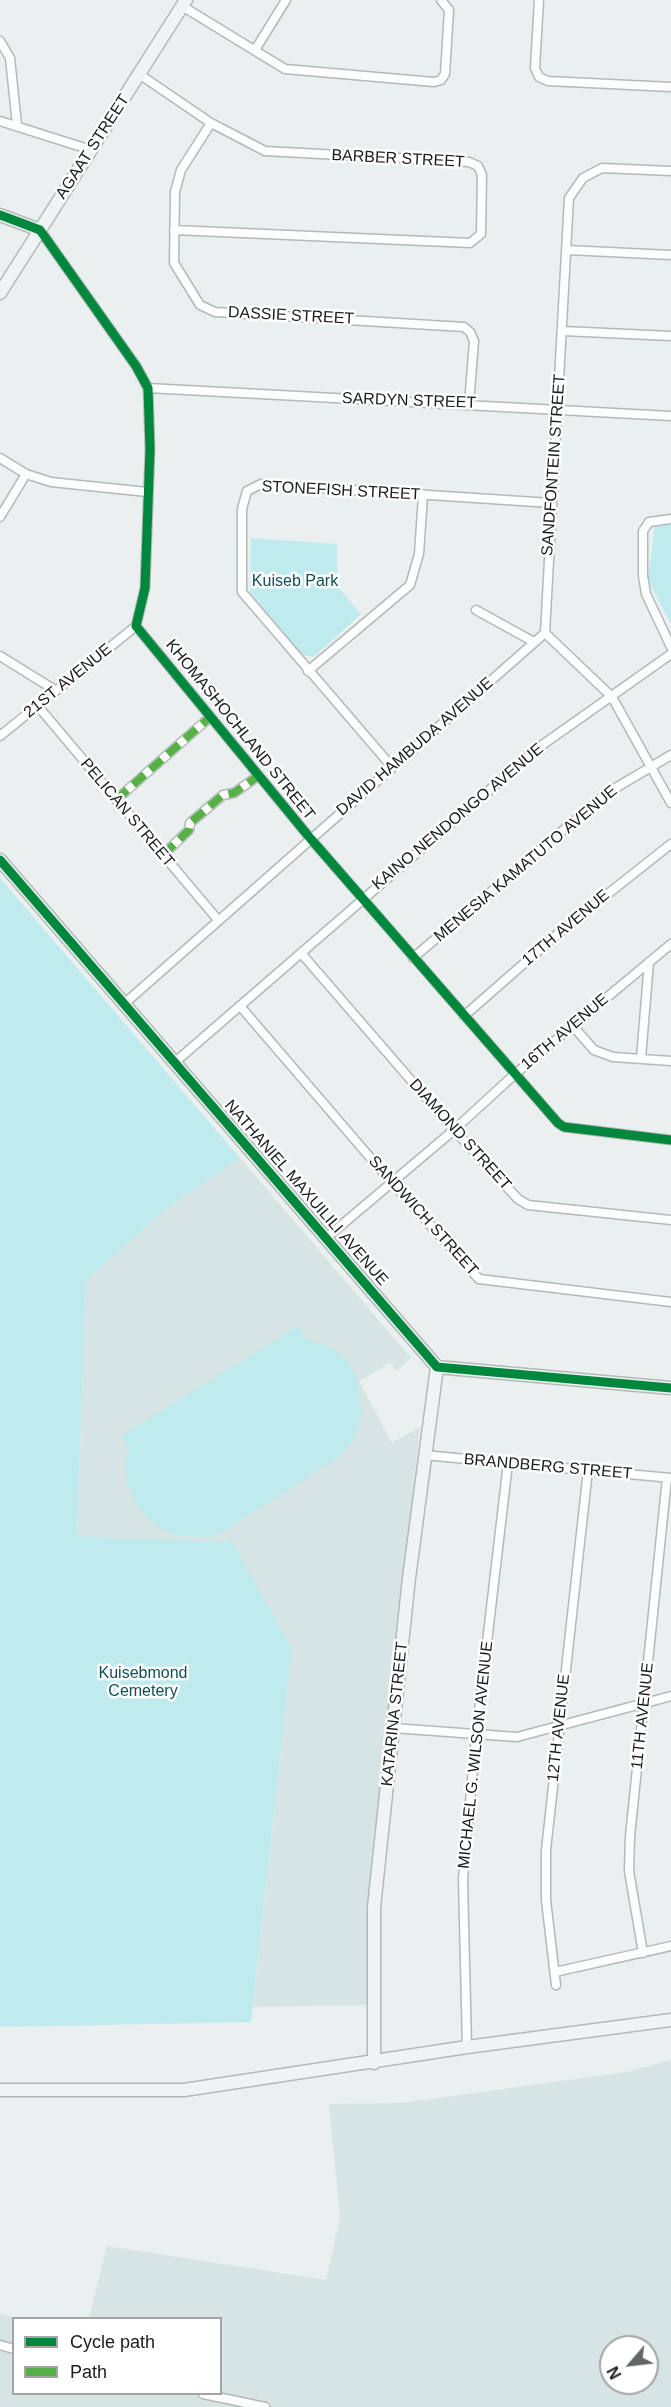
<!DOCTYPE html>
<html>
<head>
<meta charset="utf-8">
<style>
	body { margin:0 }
	#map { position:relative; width:671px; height:2407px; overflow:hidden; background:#eaefef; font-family:Arial,sans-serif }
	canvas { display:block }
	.legend { position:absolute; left:12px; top:2317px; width:210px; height:78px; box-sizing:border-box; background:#fff; border:2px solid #a3a4a5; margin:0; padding:8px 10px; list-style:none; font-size:18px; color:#191c1d }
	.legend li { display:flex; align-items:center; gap:12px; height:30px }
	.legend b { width:30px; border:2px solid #a3a4a5 }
	.north { position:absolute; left:599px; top:2335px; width:60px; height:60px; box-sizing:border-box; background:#fff; border:2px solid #a3a4a5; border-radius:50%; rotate:242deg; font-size:16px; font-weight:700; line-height:24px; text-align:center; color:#191c1d }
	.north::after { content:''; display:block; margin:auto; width:21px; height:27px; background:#626666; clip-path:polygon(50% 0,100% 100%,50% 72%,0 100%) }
</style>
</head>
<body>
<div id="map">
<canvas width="671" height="2407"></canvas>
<ul class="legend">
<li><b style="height:8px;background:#00873e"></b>Cycle path</li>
<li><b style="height:8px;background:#55b145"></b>Path</li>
</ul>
<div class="north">N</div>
</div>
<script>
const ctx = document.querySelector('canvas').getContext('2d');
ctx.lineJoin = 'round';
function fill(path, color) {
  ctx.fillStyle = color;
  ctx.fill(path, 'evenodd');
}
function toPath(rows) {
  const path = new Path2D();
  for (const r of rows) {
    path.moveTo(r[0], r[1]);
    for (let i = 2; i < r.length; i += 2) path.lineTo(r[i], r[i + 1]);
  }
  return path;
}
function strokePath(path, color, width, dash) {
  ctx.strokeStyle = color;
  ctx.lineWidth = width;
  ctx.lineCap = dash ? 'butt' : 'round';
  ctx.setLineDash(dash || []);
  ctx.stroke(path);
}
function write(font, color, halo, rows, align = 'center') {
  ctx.font = font + ' Arial,sans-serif';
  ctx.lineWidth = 5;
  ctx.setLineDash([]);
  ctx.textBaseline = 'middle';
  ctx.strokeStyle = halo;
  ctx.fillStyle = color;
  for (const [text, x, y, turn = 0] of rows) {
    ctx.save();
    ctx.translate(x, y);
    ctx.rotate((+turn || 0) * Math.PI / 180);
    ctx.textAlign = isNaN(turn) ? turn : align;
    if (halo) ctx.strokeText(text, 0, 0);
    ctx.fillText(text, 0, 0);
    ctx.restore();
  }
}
fill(toPath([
	[240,1158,411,1358,397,1371,390,1363,359,1381,392,1443,420,1427,367,1905,367,2005,253,2007,292,1648,229,1538,224,1542,77,1537,86,1281,166,1209],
	[671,2060,671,2407,0,2407,0,2314,17,2318,14,2318,14,2394,220,2394,220,2318,89,2318,107,2246,326,2280,340,2218,329,2104,402,2103,626,2072],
	[611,2347,647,2347,647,2383,611,2383]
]), '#d6e4e4');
fill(toPath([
	[655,524,671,525,671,624,648,580],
	[251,538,337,544,337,586,361,614,314,657,301,654,250,592],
	[0,878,240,1158,166,1209,86,1281,77,1536,224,1542,230,1538,292,1648,251,2022,0,2027],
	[298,1326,305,1338,332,1348,348,1361,357,1379,362,1415,353,1440,340,1456,220,1534,210,1537,180,1536,163,1530,149,1520,135,1503,127,1481,125,1462,131,1445,127,1447,121,1436]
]), '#c0ebee');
const street = toPath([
	[539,0,535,68,539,77,548,81,671,87],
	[182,6,285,69,434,82,441,80,445,74,449,10,441,0],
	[0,41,10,58,17,125],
	[255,50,286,0],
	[139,74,211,123,265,151,469,162,478,166,482,175,481,234,470,243,174,230],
	[0,121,91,150],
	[211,123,181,170,175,192,174,263,200,305,215,312,464,327,470,332,474,341,469,404],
	[40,230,136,366,148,388,150,449,145,588,136,626,310,838,558,1123,564,1127,671,1140],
	[567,250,671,255],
	[563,331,671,336],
	[148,388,671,416],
	[0,458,26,474,51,482,147,492],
	[0,517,26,474],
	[671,519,649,522,643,531,643,576,646,594,671,647],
	[476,610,534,642],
	[545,633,569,198,583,178,602,168,671,171],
	[545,633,612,697,671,803],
	[0,656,55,690],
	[308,671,410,585,419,554,423,495],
	[37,705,218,920],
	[0,736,136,626],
	[392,767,242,592,242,509,247,491,261,484,551,503],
	[116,800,210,717],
	[163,855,189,830,190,823,223,795,234,793,258,776],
	[301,953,454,1130,518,1199,528,1205,671,1220],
	[413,958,607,793,671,755],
	[124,1004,545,633],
	[240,1006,392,1183,479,1279,671,1302],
	[464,1016,561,931,671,844],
	[572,1025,594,1050,613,1057,671,1061],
	[641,1058,649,962],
	[174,1063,538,748,671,654],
	[325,1239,454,1130,515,1074,671,944],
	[424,1455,671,1478],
	[393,1728,517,1737,671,1696],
	[643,1953,629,1871,630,1836,667,1478],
	[555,1972,671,1946],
	[556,1985,546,1900,546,1850,588,1470],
	[467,2047,463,1879,476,1736,508,1463],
	[0,2345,14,2349],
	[203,2394,265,2407]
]);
const secondary = toPath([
	[0,215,40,230],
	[0,293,186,0],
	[0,860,437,1367,671,1388],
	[374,2063,374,1907,409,1578,437,1367],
	[0,2090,184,2090,467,2047,671,2020]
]);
strokePath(street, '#b4b8b8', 11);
strokePath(secondary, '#b4b8b8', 15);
strokePath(street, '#fcfdfd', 8);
strokePath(secondary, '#eef3f3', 12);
strokePath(toPath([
	[116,800,210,717],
	[163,855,189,830,190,823,223,795,234,793,258,776]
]), '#55b145', 8, [15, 8]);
strokePath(toPath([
	[0,215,40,230,136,366,148,388,150,449,145,588,136,626,310,838,558,1123,564,1127,671,1140],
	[0,860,437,1367,671,1388]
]), '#00873e', 9);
write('16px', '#191c1d', '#fff', [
	["AGAAT STREET",93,147,-57],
	["BARBER STREET",398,159,3],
	["DASSIE STREET",291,316,3],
	["SARDYN STREET",409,401,2],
	["SANDFONTEIN STREET",554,465,-86],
	["STONEFISH STREET",341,491,3],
	["21ST AVENUE",68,681,-39],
	["KHOMASHOCHLAND STREET",240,730,51],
	["DAVID HAMBUDA AVENUE",415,747,-41],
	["PELICAN STREET",127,813,50],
	["KAINO NENDONGO AVENUE",458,817,-40],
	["MENESIA KAMATUTO AVENUE",526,864,-40],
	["17TH AVENUE",566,928,-40],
	["16TH AVENUE",565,1032,-40],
	["DIAMOND STREET",460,1135,48],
	["NATHANIEL MAXUILILI AVENUE",306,1193,49],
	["SANDWICH STREET",423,1216,48],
	["BRANDBERG STREET",548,1467,5],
	["KATARINA STREET",395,1714,-84],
	["11TH AVENUE",643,1716,-84],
	["12TH AVENUE",559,1728,-84],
	["MICHAEL G. WILSON AVENUE",476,1755,-84]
]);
write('16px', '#104f53', '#fff', [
	["Kuiseb Park",295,582],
	["Kuisebmond",143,1674],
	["Cemetery",143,1692]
]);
</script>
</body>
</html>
